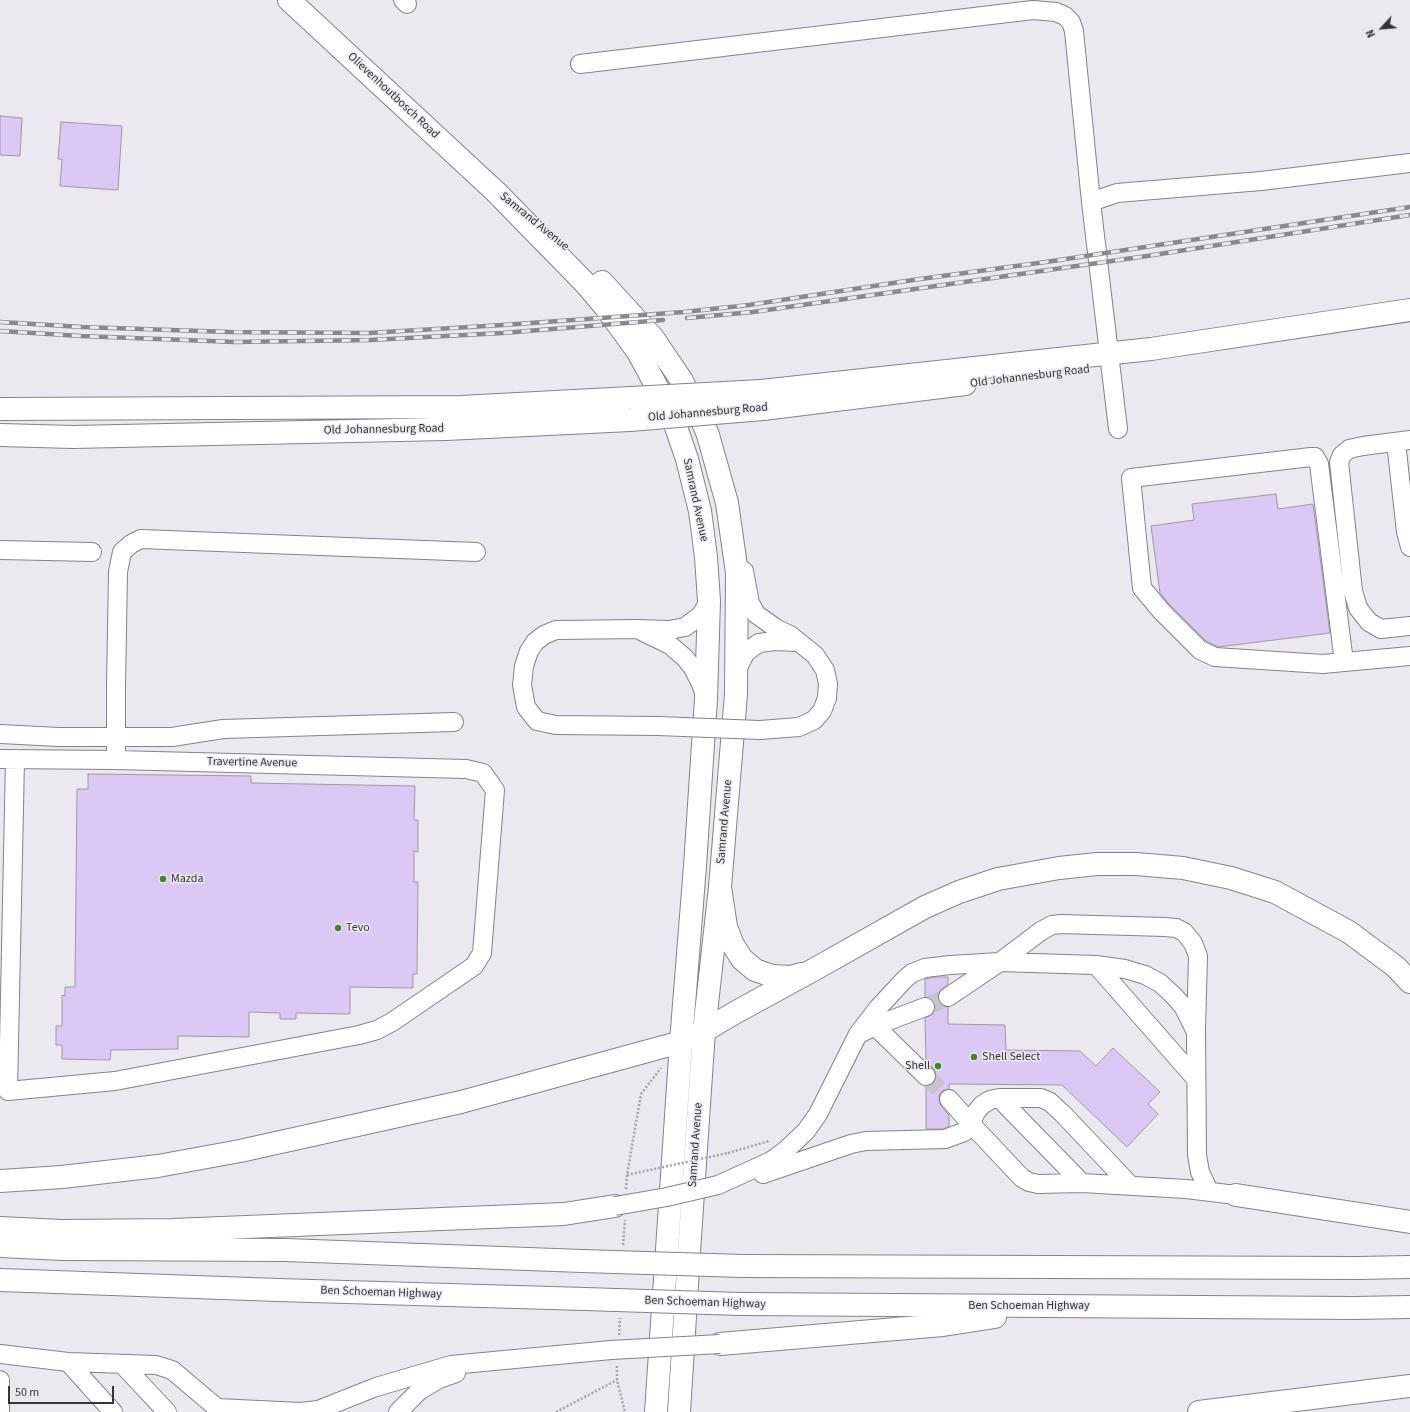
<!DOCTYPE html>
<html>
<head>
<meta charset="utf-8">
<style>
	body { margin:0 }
	#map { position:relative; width:1410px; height:1412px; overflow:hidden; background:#ebe8f0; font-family:"Source Sans 3",sans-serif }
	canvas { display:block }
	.north { position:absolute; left:1362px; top:8px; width:40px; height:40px; -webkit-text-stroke:3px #ebe8f0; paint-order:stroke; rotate:244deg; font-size:11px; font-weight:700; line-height:16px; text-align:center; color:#363437 }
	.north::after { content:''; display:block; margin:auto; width:14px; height:18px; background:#363437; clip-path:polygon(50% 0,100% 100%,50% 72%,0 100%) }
	.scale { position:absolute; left:8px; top:1386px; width:106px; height:18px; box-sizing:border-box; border:2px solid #363437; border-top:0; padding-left:5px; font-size:12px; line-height:14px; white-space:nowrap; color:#363437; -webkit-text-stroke:3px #ebe8f0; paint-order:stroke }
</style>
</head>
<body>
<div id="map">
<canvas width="1410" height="1412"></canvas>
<div class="north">N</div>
<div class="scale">50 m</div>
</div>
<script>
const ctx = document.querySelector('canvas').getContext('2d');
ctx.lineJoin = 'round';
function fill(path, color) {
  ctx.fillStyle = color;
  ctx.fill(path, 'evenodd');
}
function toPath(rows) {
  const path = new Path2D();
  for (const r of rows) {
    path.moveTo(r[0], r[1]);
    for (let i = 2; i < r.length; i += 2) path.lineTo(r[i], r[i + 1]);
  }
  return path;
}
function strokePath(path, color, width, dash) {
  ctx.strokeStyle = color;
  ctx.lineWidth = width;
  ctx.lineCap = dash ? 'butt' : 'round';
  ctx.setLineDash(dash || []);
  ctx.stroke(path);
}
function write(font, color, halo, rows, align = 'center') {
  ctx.font = font + ' "Source Sans 3",sans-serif';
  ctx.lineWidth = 3;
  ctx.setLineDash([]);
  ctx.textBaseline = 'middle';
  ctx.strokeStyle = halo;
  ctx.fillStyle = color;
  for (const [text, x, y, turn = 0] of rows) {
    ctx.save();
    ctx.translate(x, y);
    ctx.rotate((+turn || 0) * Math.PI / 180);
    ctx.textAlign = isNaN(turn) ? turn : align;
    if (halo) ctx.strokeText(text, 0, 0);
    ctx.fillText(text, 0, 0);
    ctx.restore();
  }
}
const building = toPath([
	[0,116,22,118,20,156,0,155,0,116],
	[61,122,122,126,118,190,60,186,62,159,58,159,61,122],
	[1276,494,1278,509,1313,504,1330,633,1218,647,1206,641,1170,605,1160,593,1151,526,1194,520,1192,504,1276,494],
	[88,774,251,776,251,783,415,786,414,820,418,820,418,852,414,851,414,882,418,882,417,974,413,974,413,988,350,987,350,1014,296,1013,296,1019,280,1019,280,1013,249,1012,249,1037,178,1036,178,1049,111,1050,110,1060,62,1059,62,1045,56,1045,56,1026,62,1026,62,995,65,996,65,987,75,987,77,789,88,789,88,774],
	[935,977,948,977,948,984,939,992,938,997,940,1003,943,1006,948,1007,948,1024,1005,1025,1006,1050,1080,1051,1096,1066,1113,1048,1160,1092,1148,1104,1158,1114,1127,1147,1062,1085,949,1084,949,1089,942,1091,939,1095,939,1101,941,1106,949,1115,949,1126,943,1129,926,1129,926,1086,933,1084,936,1078,936,1074,934,1069,926,1061,925,1018,933,1014,935,1008,935,1004,932,999,925,997,925,979,935,977]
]);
fill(building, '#dcc8f4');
strokePath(building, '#9c99a0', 1);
strokePath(toPath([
	[925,1007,948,997],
	[926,1076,949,1099]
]), '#c7c4cb', 18, [18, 9]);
const minor = toPath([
	[403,0,407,4],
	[580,64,1033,10,1056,12,1065,16,1071,22,1074,31,1091,202],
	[1118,429,1091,202,1117,193,1261,181,1410,163],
	[1410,440,1363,446,1349,449,1342,455,1339,462,1353,591,1358,608,1369,622,1381,629,1410,626],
	[1396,442,1406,532,1410,547],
	[0,550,92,552],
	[744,571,750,603,756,614,777,629,790,635,815,655,825,670,828,684,827,698,822,711,814,720,799,727,760,730],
	[643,632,670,645,685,658,693,668,701,684,705,696],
	[1344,662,1323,664,1215,657,1200,650,1162,612,1142,588,1131,478,1311,457,1315,457,1319,464,1344,662,1410,656],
	[736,671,746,652,759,643,775,641,797,642],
	[658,726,556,725,537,721,526,707,522,685,524,666,529,651,535,642,544,635,556,630,637,629,669,630,685,627,701,615,709,601],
	[0,734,59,737,172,737,223,729,454,722],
	[0,759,116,760,466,769,483,773,495,790,482,953,474,966,458,977,392,1022,377,1030,359,1035,115,1081,8,1091,15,760],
	[116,760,116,687,118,572,122,552,131,544,141,539,476,552],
	[1096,965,1196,1079],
	[948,997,1000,962,1041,931,1052,925,1061,924,1165,927,1176,928,1184,932,1193,943,1198,956,1196,1029],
	[875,1026,926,1076],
	[861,1033,875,1026,925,1007],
	[999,1098,1082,1183],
	[949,1099,971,1124],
	[971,1124,976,1112,982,1105,990,1100,999,1098,1041,1098,1050,1102,1063,1114,1131,1186],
	[763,1174,851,1144,866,1141,945,1139,964,1132,971,1124,1022,1178,1029,1182,1038,1184,1082,1183,1186,1189,1236,1195],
	[718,1185,771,1161,786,1150,806,1131,818,1114,858,1034,878,1008,904,980,912,973,925,968,950,965,1000,962,1096,965,1125,969,1145,975,1160,983,1173,995,1183,1006,1196,1032,1197,1155,1200,1172,1209,1191],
	[0,1354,68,1362,156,1365,172,1370,217,1408,301,1412,318,1410,376,1387,451,1365,611,1350],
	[68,1362,113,1412],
	[122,1364,167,1412],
	[0,1380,0,1412],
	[398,1412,419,1391,439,1379,456,1373]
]);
const major = toPath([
	[289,0,496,192,586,284,606,308,638,352,659,391,676,427,687,459,700,511,706,557,709,601,706,699,695,866,681,1042,656,1412],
	[602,282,653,338,682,381,704,425,708,435,727,503,737,573,736,694,720,887,704,1031,690,1237,679,1412],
	[761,391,1151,349,1410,310],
	[0,409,461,407,631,398],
	[763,409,965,384],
	[0,435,73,437,446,429,630,420]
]);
const highway = toPath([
	[720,887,726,927,733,945,742,959,755,970,772,976,791,977,801,974],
	[0,1181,62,1177,158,1166,240,1151,461,1102,681,1042,704,1031,738,1011,815,969,925,907,959,892,998,879,1059,868,1097,864,1136,864,1183,868,1231,878,1275,892,1349,932,1396,967,1410,982],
	[1236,1195,1410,1222],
	[0,1228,61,1231,173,1230,564,1214,615,1206],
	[0,1246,63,1249,286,1250,582,1261],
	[743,1266,1357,1268,1410,1267],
	[0,1280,278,1290,585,1299],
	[740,1304,1353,1308,1410,1307],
	[720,1344,943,1325,995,1317],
	[1199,1412,1410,1386]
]);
strokePath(minor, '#858289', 20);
strokePath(major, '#858289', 24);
strokePath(highway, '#858289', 24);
strokePath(toPath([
	[728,1153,769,1141],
	[626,1189,627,1175,641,1094,661,1068],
	[623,1245,625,1220],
	[619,1335,620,1318],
	[617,1366,617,1380,625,1412],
	[556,1412,617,1380]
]), '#a4a2a8', 2.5, [2, 2]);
strokePath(minor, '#fff', 18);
strokePath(major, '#fff', 22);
strokePath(highway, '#fff', 22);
const rail = toPath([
	[687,318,753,312,1147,256,1410,215],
	[0,322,82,327,230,332,369,333,503,325,684,312,749,305,913,280,1046,262,1410,207],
	[0,331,81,336,235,342,370,340,503,333,663,320]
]);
strokePath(rail, '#8a888d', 4.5);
strokePath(rail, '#ebe8f0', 3, [9]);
const minorBridge = toPath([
	[658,726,760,730],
	[615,1206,667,1197,718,1185],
	[611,1350,720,1344]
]);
const majorBridge = toPath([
	[631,398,761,391],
	[630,420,763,409]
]);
const highwayBridge = toPath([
	[582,1261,743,1266],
	[585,1299,740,1304]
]);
strokePath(minorBridge, '#858289', 20, []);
strokePath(majorBridge, '#858289', 24, []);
strokePath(highwayBridge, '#858289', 24, []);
strokePath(toPath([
	[627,1175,728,1153]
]), '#a4a2a8', 2.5, [2, 2]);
strokePath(minorBridge, '#fff', 18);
strokePath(majorBridge, '#fff', 22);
strokePath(highwayBridge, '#fff', 22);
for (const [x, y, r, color] of [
	[163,879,4,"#41862b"],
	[338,928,4,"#41862b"],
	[974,1057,4,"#41862b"],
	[938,1066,4,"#41862b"]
]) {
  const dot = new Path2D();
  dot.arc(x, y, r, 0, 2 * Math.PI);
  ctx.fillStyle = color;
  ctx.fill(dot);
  strokePath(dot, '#ebe8f0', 1.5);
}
write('12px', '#363437', '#ebe8f0', [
	["Olievenhoutbosch Road",393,96,43],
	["Samrand Avenue",534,222,39],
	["Old Johannesburg Road",1030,377,-7],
	["Old Johannesburg Road",708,413,-5],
	["Old Johannesburg Road",384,430,-1],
	["Samrand Avenue",695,500,78],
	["Travertine Avenue",252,763,1],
	["Samrand Avenue",725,822,-85],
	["Samrand Avenue",696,1145,-86],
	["Ben Schoeman Highway",381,1293,2],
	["Ben Schoeman Highway",705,1303,2],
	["Ben Schoeman Highway",1029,1306]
]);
write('12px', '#363437', '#ebe8f0', [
	["Mazda",171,879],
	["Tevo",346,928],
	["Shell Select",982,1057],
	["Shell",930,1066,"right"]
], 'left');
</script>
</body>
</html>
